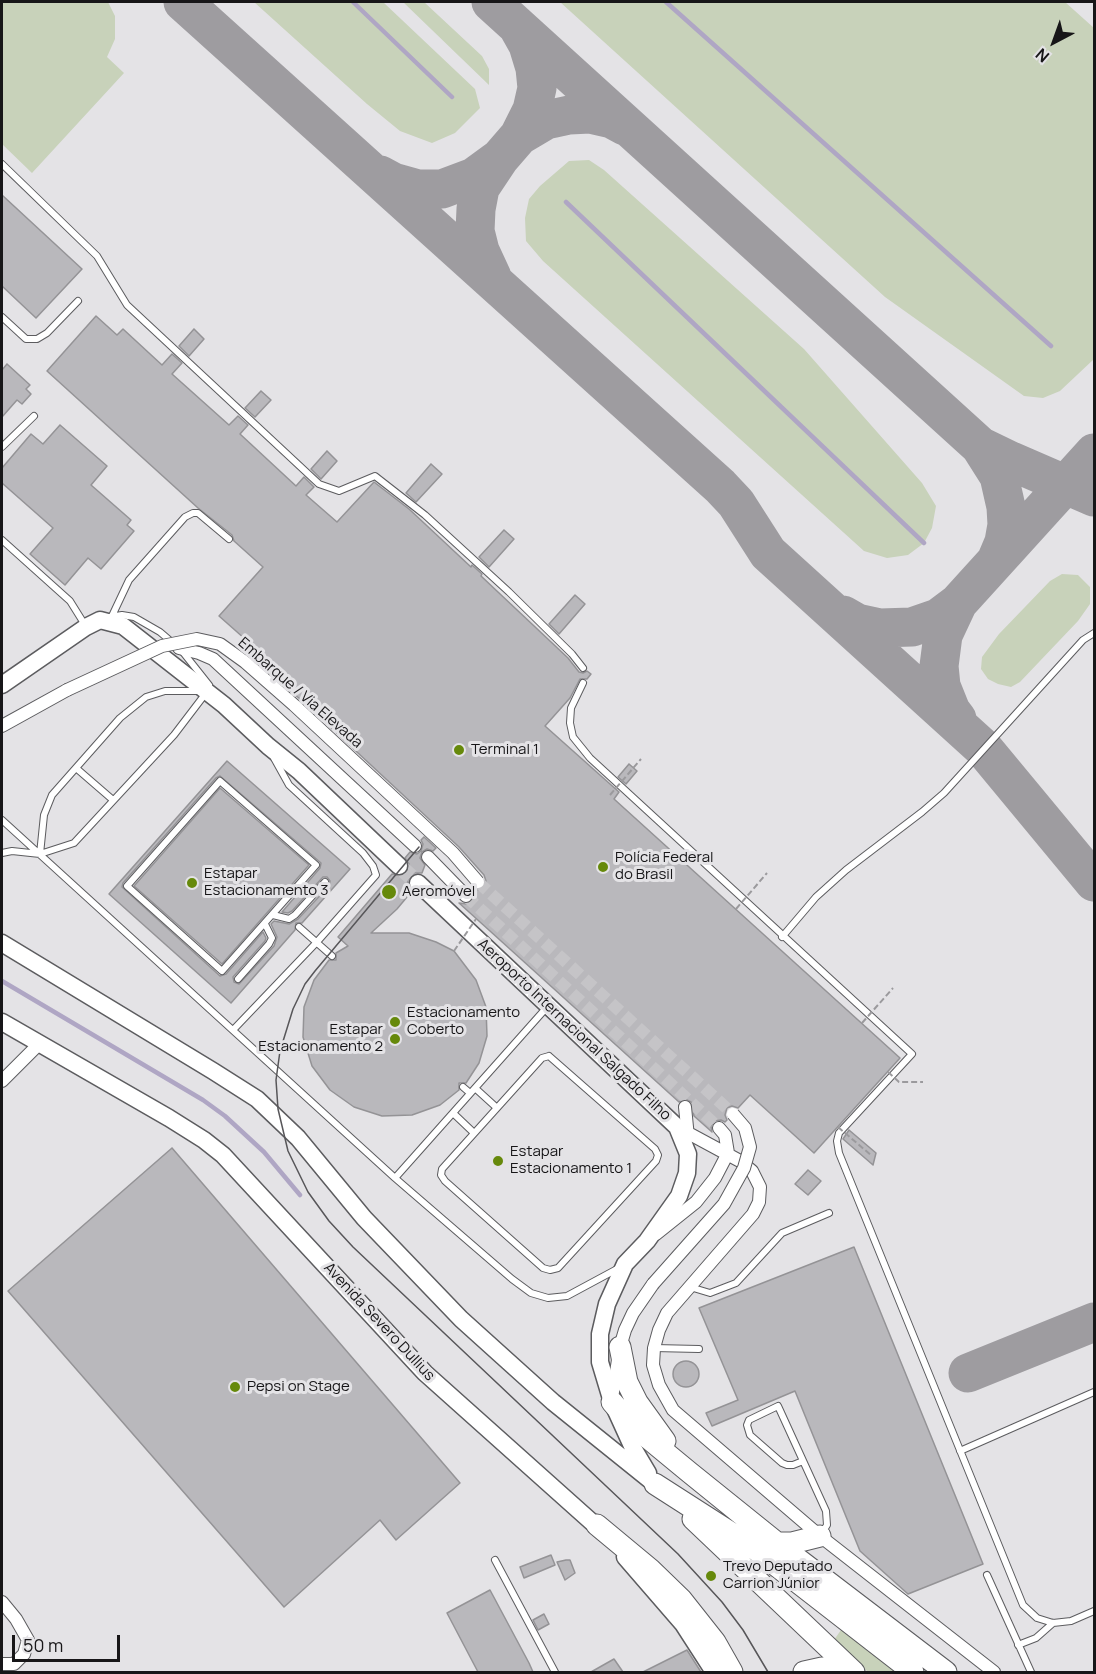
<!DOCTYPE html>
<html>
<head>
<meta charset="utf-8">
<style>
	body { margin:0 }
	#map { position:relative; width:1096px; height:1674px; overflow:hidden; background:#e4e3e6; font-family:Manrope,sans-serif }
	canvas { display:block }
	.frame { position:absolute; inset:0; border:3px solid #171618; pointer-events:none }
	.north { position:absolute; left:1024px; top:12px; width:60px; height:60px; -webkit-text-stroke:4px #e4e3e6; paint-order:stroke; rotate:221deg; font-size:16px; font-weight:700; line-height:24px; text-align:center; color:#171618 }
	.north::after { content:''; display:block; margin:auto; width:21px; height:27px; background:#171618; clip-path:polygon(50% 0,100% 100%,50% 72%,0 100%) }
	.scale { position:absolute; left:12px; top:1635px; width:108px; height:27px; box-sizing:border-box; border:3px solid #171618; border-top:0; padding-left:8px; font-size:18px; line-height:21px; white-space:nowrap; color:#171618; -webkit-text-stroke:4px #e4e3e6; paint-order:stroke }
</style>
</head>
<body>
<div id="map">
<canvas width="1096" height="1674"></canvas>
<div class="frame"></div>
<div class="north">N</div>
<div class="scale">50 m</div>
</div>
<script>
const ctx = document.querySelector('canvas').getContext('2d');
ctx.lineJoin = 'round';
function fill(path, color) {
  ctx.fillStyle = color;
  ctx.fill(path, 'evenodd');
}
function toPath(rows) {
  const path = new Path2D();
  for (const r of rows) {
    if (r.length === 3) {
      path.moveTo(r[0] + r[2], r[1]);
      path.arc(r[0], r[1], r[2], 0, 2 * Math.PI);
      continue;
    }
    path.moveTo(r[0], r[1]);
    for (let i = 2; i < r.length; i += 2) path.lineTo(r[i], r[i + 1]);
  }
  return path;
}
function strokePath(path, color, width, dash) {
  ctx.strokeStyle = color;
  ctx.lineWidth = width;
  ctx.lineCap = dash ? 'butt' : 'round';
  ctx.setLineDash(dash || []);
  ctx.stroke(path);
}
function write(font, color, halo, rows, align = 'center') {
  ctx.font = font + ' Manrope,sans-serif';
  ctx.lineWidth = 6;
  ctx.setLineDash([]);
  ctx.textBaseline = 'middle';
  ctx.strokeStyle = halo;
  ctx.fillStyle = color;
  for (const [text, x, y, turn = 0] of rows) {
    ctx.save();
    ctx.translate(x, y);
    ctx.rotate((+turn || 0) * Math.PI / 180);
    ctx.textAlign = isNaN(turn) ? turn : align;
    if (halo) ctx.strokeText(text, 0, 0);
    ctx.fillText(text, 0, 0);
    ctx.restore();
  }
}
fill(toPath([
	[2,2,108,2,115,16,115,39,107,57,124,73,32,173,2,144],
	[254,2,383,2,475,89,480,108,455,133,432,143,400,131,367,104],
	[403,2,424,2,482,56,489,69,489,85],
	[560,2,1065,2,1094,28,1094,359,1060,391,1043,398,1024,396,885,297],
	[589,160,604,170,804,349,922,483,936,506,932,528,924,543,908,555,887,558,864,551,543,261,526,241,525,218,529,199,540,186,569,161],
	[1062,574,1078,575,1090,587,1090,604,1078,621,1020,682,1011,687,998,684,988,679,981,669,982,657,999,634,1050,581],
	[850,1617,926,1672,868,1672,834,1640]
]), '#c8d2ba');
strokePath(toPath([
	[353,2,452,97],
	[666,2,1051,346],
	[566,202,924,543],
	[2,981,203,1100,225,1116,264,1152,300,1195]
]), '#afa6c4', 4.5);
strokePath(toPath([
	[183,2,720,486,736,503,768,553,983,748,1094,882],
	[491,2,980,446,1011,461,1094,497],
	[380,175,393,182,418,189,442,189,474,177,500,158,519,136,532,110,537,88,535,68,528,45,519,29],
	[492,277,480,251,475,231,476,209,480,188,500,158,519,136,546,120,569,115,590,114,612,119,625,126],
	[980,446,999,476,1006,507,1007,525,1004,542,996,561],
	[843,615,857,623,880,628,912,627,938,618,958,603,1094,453],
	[957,719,951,711,941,686,939,666,943,635,958,603],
	[968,1373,1094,1322]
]), '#9e9ca0', 39);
const building = toPath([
	[2,195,82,269,36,318,2,286,2,195],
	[96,316,117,335,123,329,162,365,172,354,182,363,172,374,229,425,238,416,248,425,240,434,296,486,304,477,314,487,306,495,337,522,374,482,409,509,471,567,472,565,482,574,481,576,568,658,579,672,583,673,587,671,591,674,587,679,580,679,570,698,545,726,619,792,614,799,900,1058,814,1153,750,1095,738,1108,732,1106,727,1108,725,1115,727,1120,725,1122,721,1120,714,1121,711,1126,712,1132,694,1116,691,1102,685,1099,679,1102,459,903,467,904,472,901,474,895,471,890,473,888,479,890,484,888,486,881,484,875,459,847,300,699,237,646,245,639,219,616,263,567,234,541,232,535,198,508,47,371,96,316],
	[194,329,204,339,189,356,179,346,194,329],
	[7,364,30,385,26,389,31,394,22,404,17,400,2,417,2,370,7,364],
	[261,391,271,400,255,417,245,408,261,391],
	[60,425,107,466,91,485,131,520,127,525,134,531,101,569,88,558,65,585,30,554,53,528,2,483,2,468,31,434,43,444,60,425],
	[327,451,337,461,321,479,311,469,327,451],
	[431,464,442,474,416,502,406,493,431,464],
	[504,530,514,539,489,567,479,557,504,530],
	[575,595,585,604,559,634,549,624,575,595],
	[227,761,350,869,302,923,296,923,295,930,231,1003,109,894,227,761],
	[220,776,321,863,320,868,282,912,288,913,292,911,323,877,327,877,330,881,329,886,298,919,289,924,274,921,271,924,277,937,274,946,239,984,234,982,233,977,265,941,266,938,263,932,226,974,220,976,122,887,123,883,216,778,220,776],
	[629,764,637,771,626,784,618,777,629,764],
	[220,788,309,865,222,964,134,886,220,788],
	[424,837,436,848,433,851,427,849,422,852,420,858,425,865,422,873,414,873,408,880,408,887,412,891,397,909,371,933,409,933,436,942,454,951,476,980,486,1007,487,1036,479,1063,466,1083,459,1083,459,1090,440,1105,412,1115,382,1116,354,1107,330,1090,312,1066,303,1037,304,1007,314,980,329,960,336,960,336,953,348,946,338,937,392,874,401,876,407,873,409,864,405,858,410,852,417,854,421,851,423,844,421,840,424,837],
	[849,1130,876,1153,873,1165,843,1139,849,1130],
	[172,1148,460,1483,396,1540,380,1520,284,1607,8,1291,172,1148],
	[808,1170,821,1181,808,1195,795,1184,808,1170],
	[854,1247,983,1564,908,1594,860,1551,795,1391,712,1426,706,1413,738,1400,699,1308,854,1247],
	[686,1374,13],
	[551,1555,555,1565,524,1578,520,1567,551,1555],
	[566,1560,570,1560,575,1573,565,1580,557,1562,566,1560],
	[490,1590,529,1663,533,1672,478,1672,447,1613,490,1590],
	[544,1614,549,1624,538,1630,533,1620,544,1614],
	[687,1650,701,1672,643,1672,687,1650],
	[614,1659,623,1672,591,1672,614,1659]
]);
fill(building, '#b9b8bc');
strokePath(building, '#949396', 1.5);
strokePath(toPath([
	[478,882,733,1114],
	[466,896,719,1128]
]), '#c5c4c7', 12, [12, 6]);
strokePath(toPath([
	[399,866,418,883]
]), '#c5c4c7', 16, [16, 8]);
const lane = toPath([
	[2,164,97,256,127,305,319,484,339,491,375,476,425,515,509,592,572,654,583,668],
	[2,317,26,339,37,339,47,333,78,301],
	[2,447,34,416],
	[2,540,70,601,85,625],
	[112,616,129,580,185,517,193,513,198,513,229,539],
	[109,617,122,615,134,617,160,632,174,644],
	[182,651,209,685],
	[583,683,571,708,570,723,573,737,590,758,912,1054,839,1133,837,1141,839,1153,1023,1605,1037,1618,1053,1623,1071,1621,1094,1611],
	[76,768,113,800],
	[220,781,316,865,222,971,127,886,220,781],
	[2,820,395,1178,512,1279,531,1293,548,1298,567,1296,619,1268],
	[2,853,12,851,40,854,74,843,174,735,206,693],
	[40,854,44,815,52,795,120,718,146,697,165,691,199,691],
	[273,915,289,919,295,915,325,882],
	[299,927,332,956],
	[782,937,816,897,846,870,922,812,944,793,1083,640,1094,633],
	[238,979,269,944,272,938,265,924],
	[233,1030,316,943,376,875,373,866,363,853,289,785,274,758],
	[549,1056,655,1149,658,1155,656,1161,558,1268,550,1270,543,1268,445,1181,441,1175,442,1169,542,1058,549,1056],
	[463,1087,470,1093],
	[475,1088,497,1108],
	[453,1113,474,1133],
	[395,1178,548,1006],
	[690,1287,710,1293,736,1283,782,1233,829,1213],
	[654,1348,699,1349],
	[960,1451,1094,1392],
	[803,1461,793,1465,787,1465,782,1463,750,1435,747,1425,749,1420,778,1406,826,1511,827,1525,822,1533],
	[495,1560,555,1672],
	[987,1575,1031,1672],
	[1018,1645,1036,1638,1053,1623]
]);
const street = toPath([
	[179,648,199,653,213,659,415,846],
	[2,726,67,690],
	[428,857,466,896],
	[2,1081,39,1044],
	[685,1107,688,1137],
	[677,1127,740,1161,752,1171,760,1187,759,1202,753,1214,667,1313,659,1330,654,1348,653,1365,659,1385,673,1410,820,1536,994,1672],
	[656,1234,696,1202,715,1178,728,1153,725,1135,719,1128],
	[612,1398,620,1347,625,1330,633,1313,653,1284],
	[2,1602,16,1619,28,1640,24,1654,14,1664,2,1664]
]);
const secondary = toPath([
	[2,685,86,627,100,620,123,626,224,705,268,746,299,771,399,866],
	[418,883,677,1127,688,1154,687,1173,679,1196,647,1241,625,1264,607,1304,600,1334,600,1362,612,1402,632,1446,648,1473],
	[2,943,213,1071,257,1099,298,1138,364,1218,461,1319,553,1402,655,1484],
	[2,1022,169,1118,204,1140,223,1155,425,1373,604,1533],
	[625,1557,683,1624,714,1672]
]);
const highway = toPath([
	[620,1347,627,1382,637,1402,665,1441],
	[612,1402,632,1425,689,1472,777,1543,946,1672],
	[655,1484,747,1543,913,1672],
	[693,1519,854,1672],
	[597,1525,650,1569,681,1599,715,1642,732,1672],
	[777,1543,792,1543,820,1536],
	[804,1672,822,1668,839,1672]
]);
strokePath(lane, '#5c5c5f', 8);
strokePath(street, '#5c5c5f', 14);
strokePath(secondary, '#5c5c5f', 19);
strokePath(highway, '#5c5c5f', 23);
strokePath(lane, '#fff', 6);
strokePath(street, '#fff', 12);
strokePath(secondary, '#fff', 16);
strokePath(highway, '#fff', 21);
strokePath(toPath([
	[419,847,315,971,305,984,293,1009,280,1051,276,1080,278,1109,288,1151,308,1192,329,1221,353,1247,678,1554,722,1602,743,1630,768,1672]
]), '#575659', 1.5);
const streetBridge = toPath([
	[67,690,162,646,197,639,220,644,245,662,294,705,453,853,478,882],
	[653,1284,724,1204,744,1168,750,1147,745,1128,733,1114]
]);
strokePath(streetBridge, '#5c5c5f', 14, []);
strokePath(toPath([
	[610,795,641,759],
	[736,909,767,873],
	[454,951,476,919],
	[862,1023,893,988],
	[888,1072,899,1082,923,1082],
	[838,1127,872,1156]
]), '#9b9a9d', 2, [6, 3]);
strokePath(streetBridge, '#fff', 12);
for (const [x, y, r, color] of [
	[459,750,6,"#66890b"],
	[603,867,6,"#66890b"],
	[192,883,6,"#66890b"],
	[389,892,8,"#66890b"],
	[395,1022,6,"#66890b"],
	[395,1039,6,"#66890b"],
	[498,1161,6,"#66890b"],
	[235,1387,6,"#66890b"],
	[711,1576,6,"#66890b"]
]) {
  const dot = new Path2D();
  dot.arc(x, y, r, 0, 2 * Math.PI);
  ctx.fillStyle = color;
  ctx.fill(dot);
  strokePath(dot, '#e4e3e6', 2);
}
write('15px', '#171618', '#e4e3e6', [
	["Embarque / Via Elevada",300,693,41],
	["Aeroporto Internacional Salgado Filho",574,1030,43],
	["Avenida Severo Dullius",379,1322,47]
]);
write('15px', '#171618', '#e4e3e6', [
	["Terminal 1",471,750],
	["Polícia Federal",615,858],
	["do Brasil",615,875],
	["Estapar",204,874],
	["Estacionamento 3",204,891],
	["Aeromóvel",402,892],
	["Estacionamento",407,1013],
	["Coberto",407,1030],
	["Estapar",383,1030,"right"],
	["Estacionamento 2",383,1047,"right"],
	["Estapar",510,1152],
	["Estacionamento 1",510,1169],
	["Pepsi on Stage",247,1387],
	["Trevo Deputado",723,1567],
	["Carrion Júnior",723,1584]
], 'left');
</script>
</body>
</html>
